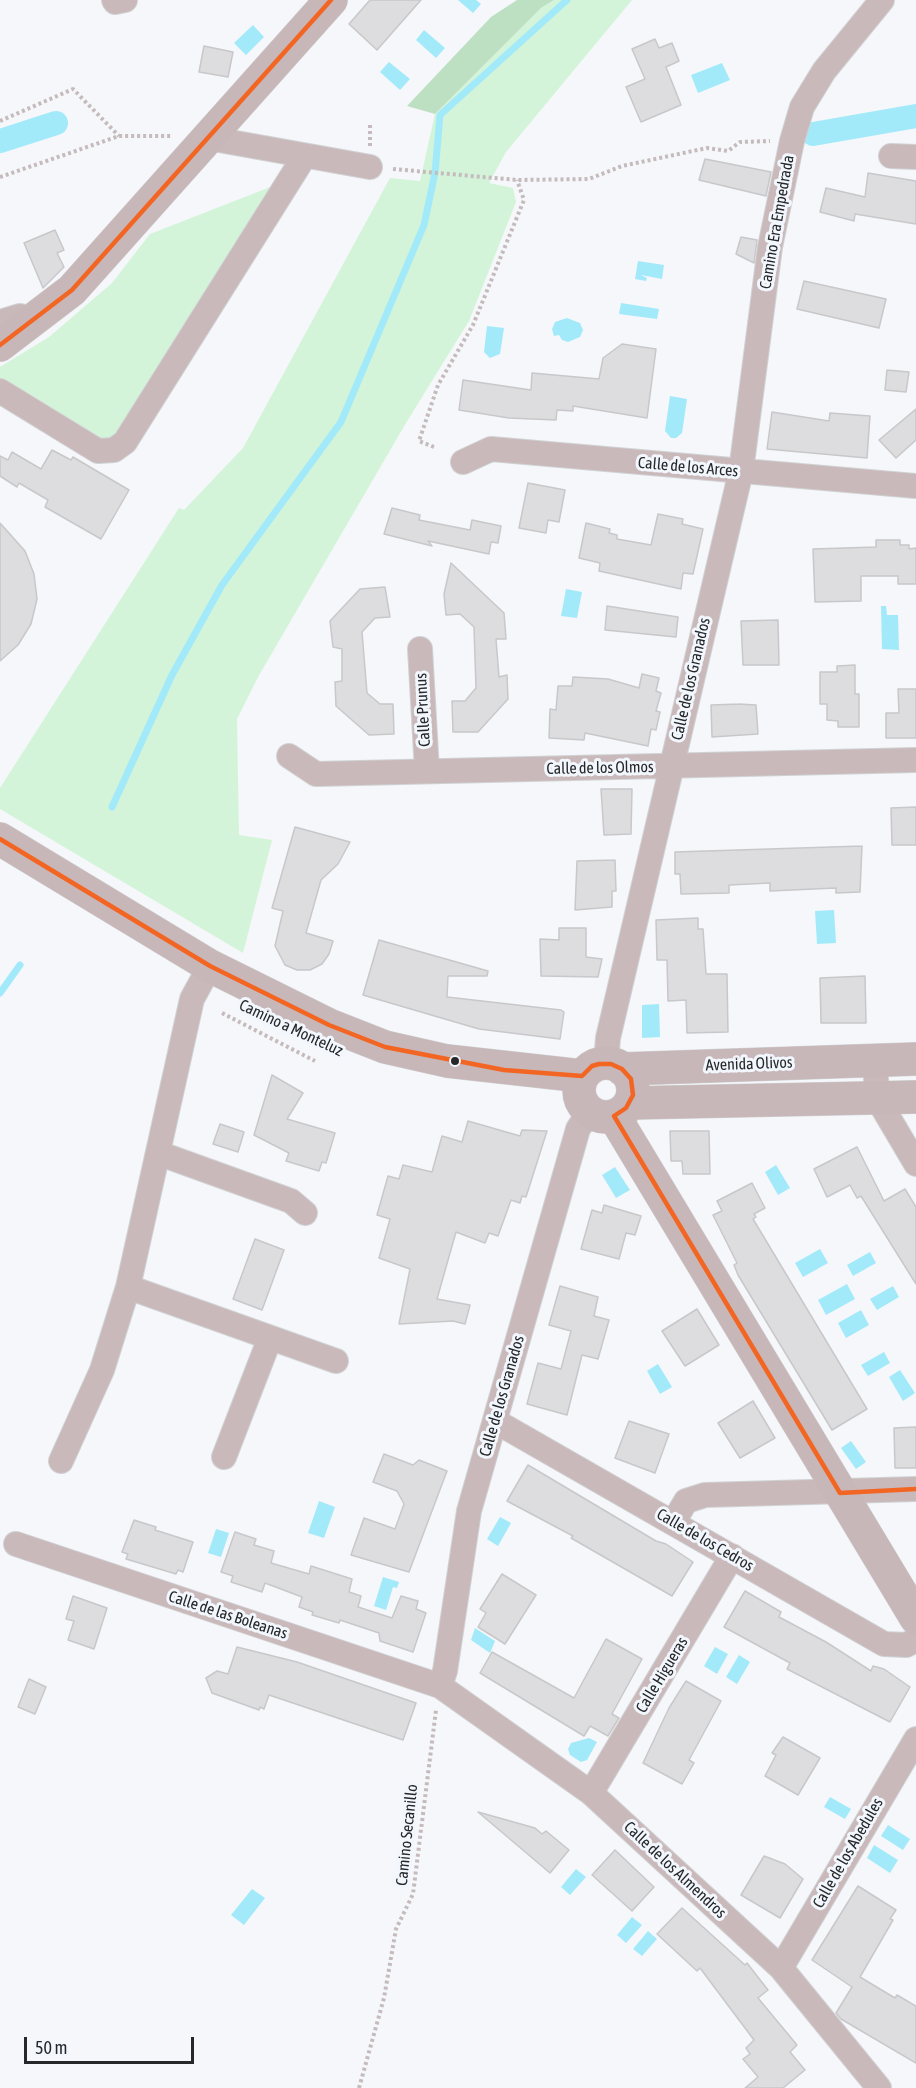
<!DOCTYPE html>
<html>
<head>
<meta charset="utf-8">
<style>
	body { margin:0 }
	#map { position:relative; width:916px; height:2088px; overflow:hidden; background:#f5f7fa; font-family:"Asap Condensed",sans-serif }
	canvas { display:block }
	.scale { position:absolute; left:24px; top:2037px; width:170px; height:27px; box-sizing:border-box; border:3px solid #252729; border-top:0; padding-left:8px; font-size:18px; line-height:21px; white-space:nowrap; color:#252729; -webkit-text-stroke:4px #f2f6fd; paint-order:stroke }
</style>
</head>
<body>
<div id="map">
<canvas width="916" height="2088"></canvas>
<div class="scale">50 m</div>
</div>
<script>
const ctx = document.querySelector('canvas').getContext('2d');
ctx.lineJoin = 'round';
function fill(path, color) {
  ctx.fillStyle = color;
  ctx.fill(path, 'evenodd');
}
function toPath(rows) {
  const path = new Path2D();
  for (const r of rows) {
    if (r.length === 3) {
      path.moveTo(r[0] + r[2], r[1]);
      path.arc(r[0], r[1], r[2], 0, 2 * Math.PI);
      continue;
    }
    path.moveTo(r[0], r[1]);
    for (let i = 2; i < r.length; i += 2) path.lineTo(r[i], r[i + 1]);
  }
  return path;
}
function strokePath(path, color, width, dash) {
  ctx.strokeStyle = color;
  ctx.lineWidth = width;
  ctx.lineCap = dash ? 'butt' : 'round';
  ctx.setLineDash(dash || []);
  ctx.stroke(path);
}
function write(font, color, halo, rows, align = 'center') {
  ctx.font = font + ' "Asap Condensed",sans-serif';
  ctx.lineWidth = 6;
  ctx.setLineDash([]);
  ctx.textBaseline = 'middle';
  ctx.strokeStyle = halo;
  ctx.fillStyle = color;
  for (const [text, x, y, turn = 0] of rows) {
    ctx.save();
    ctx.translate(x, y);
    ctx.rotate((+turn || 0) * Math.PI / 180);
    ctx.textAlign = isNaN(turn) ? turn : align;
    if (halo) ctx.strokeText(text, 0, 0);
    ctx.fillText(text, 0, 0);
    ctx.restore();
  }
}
fill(toPath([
	[554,0,632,0,506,152,489,183,513,188,516,202,469,321,406,423,258,677,237,719,239,835,272,840,243,953,0,809,0,788,179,508,184,510,243,448,390,178,420,181,435,114,541,8],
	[278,184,111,444,0,380,0,367,49,337,112,283,150,234]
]), '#d4f4d9');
fill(toPath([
	[517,0,554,0,541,8,435,114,407,106,491,17]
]), '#bde0c3');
fill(toPath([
	[458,0,476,0,481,4,473,13],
	[253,25,264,37,246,55,234,43],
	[424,30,445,48,436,58,416,40],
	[389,62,410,79,400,90,380,72],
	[722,63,730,80,698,93,691,75],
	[638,261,664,265,662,279,641,275,647,278,646,281,635,279],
	[621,303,659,309,657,319,619,314],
	[567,318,580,323,583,330,580,337,568,342,562,340,559,335,554,336,552,329,555,322],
	[487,326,504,328,500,354,490,358,484,352],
	[670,396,687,399,682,433,676,438,671,438,665,431],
	[566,589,582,592,577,618,561,616],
	[881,606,886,606,887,615,898,615,899,650,882,649],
	[834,910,836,943,817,944,815,911],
	[659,1004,660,1037,642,1038,642,1005],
	[776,1165,790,1188,778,1195,765,1172],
	[615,1167,630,1190,616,1198,602,1175],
	[820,1249,828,1263,803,1277,795,1263],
	[870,1252,876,1263,853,1276,847,1265],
	[847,1284,855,1299,826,1315,818,1300],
	[893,1286,899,1297,877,1310,870,1299],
	[861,1310,869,1325,846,1338,838,1323],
	[884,1352,890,1363,868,1376,861,1365],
	[658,1364,672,1387,660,1394,647,1371],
	[900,1370,915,1393,903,1401,889,1377],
	[851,1441,866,1462,856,1469,841,1448],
	[319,1501,335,1507,324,1538,308,1533],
	[500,1517,511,1523,498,1546,487,1539],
	[216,1529,229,1533,221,1557,208,1553],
	[383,1577,399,1582,397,1588,393,1587,386,1610,374,1606],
	[475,1628,495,1641,490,1653,471,1640],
	[715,1647,728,1654,717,1674,704,1666],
	[739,1655,750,1662,737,1684,726,1677],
	[589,1738,597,1742,587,1760,581,1762,570,1755,568,1749,571,1743],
	[830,1797,851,1809,845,1819,824,1807],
	[888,1825,910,1839,903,1850,881,1836],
	[874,1845,898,1860,890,1873,867,1858],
	[576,1869,586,1877,570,1895,561,1887],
	[252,1889,265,1898,244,1925,231,1915],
	[632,1917,642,1925,626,1943,617,1935],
	[648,1931,657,1939,642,1956,633,1949]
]), '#a2eafa');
strokePath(toPath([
	[112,807,172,675,222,585,341,422,424,225,435,173,440,115,567,0],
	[0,993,20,965]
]), '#a2eafa', 7);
strokePath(toPath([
	[813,134,916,116],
	[0,141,56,123]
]), '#a2eafa', 24);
const building = toPath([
	[370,0,421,0,377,50,349,24,370,0],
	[655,39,659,48,672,43,679,61,666,67,681,105,641,122,626,87,645,79,632,49,655,39],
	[204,46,233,52,228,77,199,72,204,46],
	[705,159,771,172,766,196,699,180,705,159],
	[868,173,916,181,916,224,855,214,854,221,820,212,826,188,865,197,868,173],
	[55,230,64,250,57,253,64,267,43,288,24,243,55,230],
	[741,237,757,240,754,263,736,254,741,237],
	[804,281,886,299,879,328,797,309,804,281],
	[622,344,656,349,647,418,573,406,573,411,557,410,556,420,509,418,459,410,463,380,531,390,532,373,599,379,603,358,622,344],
	[887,370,909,372,906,392,885,390,887,370],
	[916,409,916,440,896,458,879,440,916,409],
	[772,412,829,421,830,413,870,416,867,458,767,449,772,412],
	[52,450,71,460,73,457,129,490,101,539,45,507,48,500,19,483,17,487,0,476,0,456,8,460,12,452,41,469,52,450],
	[528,483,565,490,559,522,548,520,546,533,519,528,528,483],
	[392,508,420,515,419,520,470,530,472,520,501,526,498,543,491,542,489,554,428,541,432,546,384,534,392,508],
	[658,514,683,519,682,524,703,529,693,574,683,573,681,589,599,571,600,563,579,558,586,523,610,529,609,533,617,535,617,539,651,545,658,514],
	[0,523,25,551,34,574,37,599,31,624,18,645,0,661,0,523],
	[876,540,900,540,900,545,909,545,909,549,916,548,916,584,898,584,898,576,861,576,861,601,815,602,813,549,876,547,876,540],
	[451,563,504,613,506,639,496,639,499,677,507,675,508,699,478,732,453,732,452,701,465,701,476,688,474,627,460,614,446,615,444,594,451,563],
	[385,587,390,617,375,618,362,632,367,693,380,704,393,704,394,734,369,735,336,706,335,682,342,681,342,649,333,647,330,621,360,589,385,587],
	[607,606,678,617,676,637,605,630,607,606],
	[778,620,779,665,743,665,741,621,778,620],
	[855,665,855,694,859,694,859,727,838,727,838,721,827,720,827,704,820,704,820,672,837,672,837,666,855,665],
	[642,674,659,678,656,691,661,693,656,711,660,712,656,730,651,729,648,746,585,733,584,740,549,738,550,709,556,710,558,686,572,686,573,677,608,679,639,688,642,674],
	[898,689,916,689,916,738,886,738,886,713,899,713,898,689],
	[739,704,756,705,758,734,712,737,711,705,739,704],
	[601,789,632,789,631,834,604,835,601,789],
	[916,807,916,845,892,845,891,808,916,807],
	[295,827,350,842,338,864,321,880,306,933,333,941,329,954,322,964,310,970,297,970,285,965,275,946,283,911,272,908,295,827],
	[862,846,860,892,836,893,836,888,770,891,770,883,729,885,729,893,681,894,680,874,675,874,675,852,862,846],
	[615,860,616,891,612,891,612,907,575,910,577,861,615,860],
	[698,918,698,929,703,929,706,974,727,974,728,1032,687,1033,686,1000,668,1001,667,960,657,960,656,920,698,918],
	[559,928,586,928,586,957,602,959,598,977,541,976,540,939,559,940,559,928],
	[379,940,488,971,487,976,448,976,447,997,561,1010,564,1012,560,1039,479,1029,363,995,379,940],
	[865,976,866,1023,821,1023,820,978,865,976],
	[272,1075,303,1093,287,1119,335,1133,326,1163,322,1162,319,1171,286,1161,289,1153,254,1135,272,1075],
	[468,1121,520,1136,522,1130,547,1131,526,1197,522,1196,520,1203,511,1200,498,1236,489,1233,485,1243,456,1232,437,1299,470,1305,465,1324,453,1321,399,1324,410,1269,379,1258,390,1219,377,1215,388,1176,399,1179,403,1165,432,1172,442,1136,462,1142,468,1121],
	[220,1124,244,1132,238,1152,213,1144,220,1124],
	[670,1131,709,1131,710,1174,683,1174,682,1161,671,1161,670,1131],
	[857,1147,884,1201,905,1189,916,1207,916,1284,861,1196,857,1198,850,1185,827,1197,814,1169,857,1147],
	[752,1183,765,1208,754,1214,756,1217,753,1219,867,1409,832,1430,738,1275,734,1265,737,1263,713,1215,722,1211,717,1201,752,1183],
	[604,1205,641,1216,635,1235,626,1233,619,1259,581,1249,592,1210,602,1213,604,1205],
	[255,1239,284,1250,262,1310,233,1299,255,1239],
	[560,1286,598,1297,594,1316,609,1320,598,1359,582,1355,567,1415,527,1404,538,1363,561,1369,571,1331,549,1325,560,1286],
	[697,1309,719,1345,685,1366,662,1331,697,1309],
	[753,1401,775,1438,740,1458,718,1423,753,1401],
	[629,1421,669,1434,655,1473,615,1458,629,1421],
	[916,1427,916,1468,895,1468,894,1428,916,1427],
	[384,1454,413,1465,419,1460,447,1471,409,1572,351,1555,364,1518,395,1529,404,1504,397,1491,373,1482,384,1454],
	[528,1465,656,1541,666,1544,693,1562,672,1596,571,1538,573,1536,507,1501,528,1465],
	[134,1520,156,1527,155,1530,193,1542,183,1572,178,1570,176,1574,126,1559,128,1554,122,1552,134,1520],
	[235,1532,256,1539,254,1545,274,1551,271,1563,309,1574,311,1566,352,1579,349,1592,361,1596,358,1607,392,1618,401,1596,418,1601,416,1609,426,1613,413,1652,380,1641,379,1633,340,1620,339,1623,312,1615,313,1612,299,1607,302,1597,265,1583,262,1592,231,1582,233,1576,221,1572,235,1532],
	[502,1574,536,1595,505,1644,478,1627,486,1613,480,1609,502,1574],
	[745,1591,781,1612,779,1617,826,1642,871,1671,873,1666,884,1669,910,1687,890,1722,787,1669,790,1663,724,1627,745,1591],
	[73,1596,107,1608,94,1649,68,1640,74,1621,66,1619,73,1596],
	[606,1639,642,1659,612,1714,619,1718,608,1736,590,1726,584,1736,480,1673,492,1652,574,1698,606,1639],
	[237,1647,297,1662,416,1703,403,1740,269,1695,264,1709,260,1707,259,1710,212,1693,206,1678,217,1671,228,1674,237,1647],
	[29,1679,46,1687,35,1714,18,1707,29,1679],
	[686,1681,721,1701,689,1760,694,1763,682,1784,643,1763,669,1708,686,1681],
	[783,1737,820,1758,798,1795,765,1776,776,1755,772,1753,783,1737],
	[478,1812,535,1828,542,1834,546,1831,569,1850,550,1873,478,1812],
	[615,1850,654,1887,632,1911,592,1875,615,1850],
	[764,1856,785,1864,803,1879,780,1918,741,1895,764,1856],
	[858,1886,896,1910,890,1919,893,1920,860,1977,895,1998,897,1995,916,2006,916,2063,841,2019,836,2013,852,1987,812,1960,858,1886],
	[682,1908,745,1965,747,1963,768,1990,758,1998,797,2045,790,2052,805,2070,783,2088,745,2088,758,2077,743,2059,750,2054,746,2048,754,2040,700,1968,697,1971,657,1934,682,1908]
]);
fill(building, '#dddde0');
strokePath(building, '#c8c8ca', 1.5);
const street = toPath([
	[114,0,115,2,125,0],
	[208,138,370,167],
	[891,156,916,157],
	[0,322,20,316,33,321],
	[0,391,98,451,114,450,125,442,304,157],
	[463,462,491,449,916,486],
	[420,649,427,771],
	[289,756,316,774,916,760],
	[875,1060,877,1098,916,1164],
	[606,1063,608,1038,741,471,770,247,792,141,802,107,824,71,882,0],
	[158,1153,291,1201,305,1213],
	[128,1287,336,1361],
	[495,1421,884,1644,906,1645,916,1640],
	[224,1457,270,1338],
	[61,1461,102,1370,128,1287,192,999,210,966],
	[674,1521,686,1501,705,1495,916,1489],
	[16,1544,440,1686,591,1793,781,1968,879,2088],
	[440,1686,445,1671,469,1511,578,1129,589,1112],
	[591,1793,732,1556],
	[781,1968,916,1739]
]);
const secondary = toPath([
	[0,345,72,290,331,0],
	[0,839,210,966,329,1025,385,1047,447,1061,582,1076],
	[606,1090,27],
	[622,1069,916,1059],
	[630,1103,916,1097],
	[614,1116,916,1618]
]);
strokePath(street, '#d0d2d4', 26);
strokePath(secondary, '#d0d2d4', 34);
strokePath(toPath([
	[0,121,73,89,119,136],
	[370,146,370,122],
	[393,169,517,180,589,179,622,166,707,148,728,151,740,142,770,141],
	[0,177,119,136,171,136],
	[434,447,419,441,438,385,473,325,524,200,517,180],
	[222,1013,315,1061],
	[359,2088,384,1998,396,1929,413,1894,436,1710]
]), '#c5bbbc', 4, [3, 3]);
strokePath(street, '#cab9ba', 24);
strokePath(secondary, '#c8b7b9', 33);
strokePath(toPath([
	[0,345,72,290,331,0],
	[0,839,210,966,329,1025,385,1047,504,1070,582,1076,592,1066,599,1064,611,1064,622,1069,631,1079,633,1095,626,1108,614,1116,840,1493,916,1489]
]), '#f26522', 4.5);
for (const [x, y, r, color] of [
	[455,1061,5,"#252729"]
]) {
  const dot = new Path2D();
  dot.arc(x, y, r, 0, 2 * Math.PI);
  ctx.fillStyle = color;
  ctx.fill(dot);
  strokePath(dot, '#f2f6fd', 2);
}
write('16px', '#252729', '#f2f6fd', [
	["Camino Era Empedrada",777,222,-80],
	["Calle de los Arces",688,467,5],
	["Calle de los Granados",691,679,-77],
	["Calle Prunus",423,710,-93],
	["Calle de los Olmos",600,768,-1],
	["Camino a Monteluz",291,1028,25],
	["Avenida Olivos",749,1064,-2],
	["Calle de los Granados",502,1396,-74],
	["Calle de los Cedros",705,1540,30],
	["Calle de las Boleanas",228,1615,18],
	["Calle Higueras",662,1675,-59],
	["Camino Secanillo",407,1835,-84],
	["Calle de los Abedules",848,1853,-60],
	["Calle de los Almendros",675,1870,43]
]);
</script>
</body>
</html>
